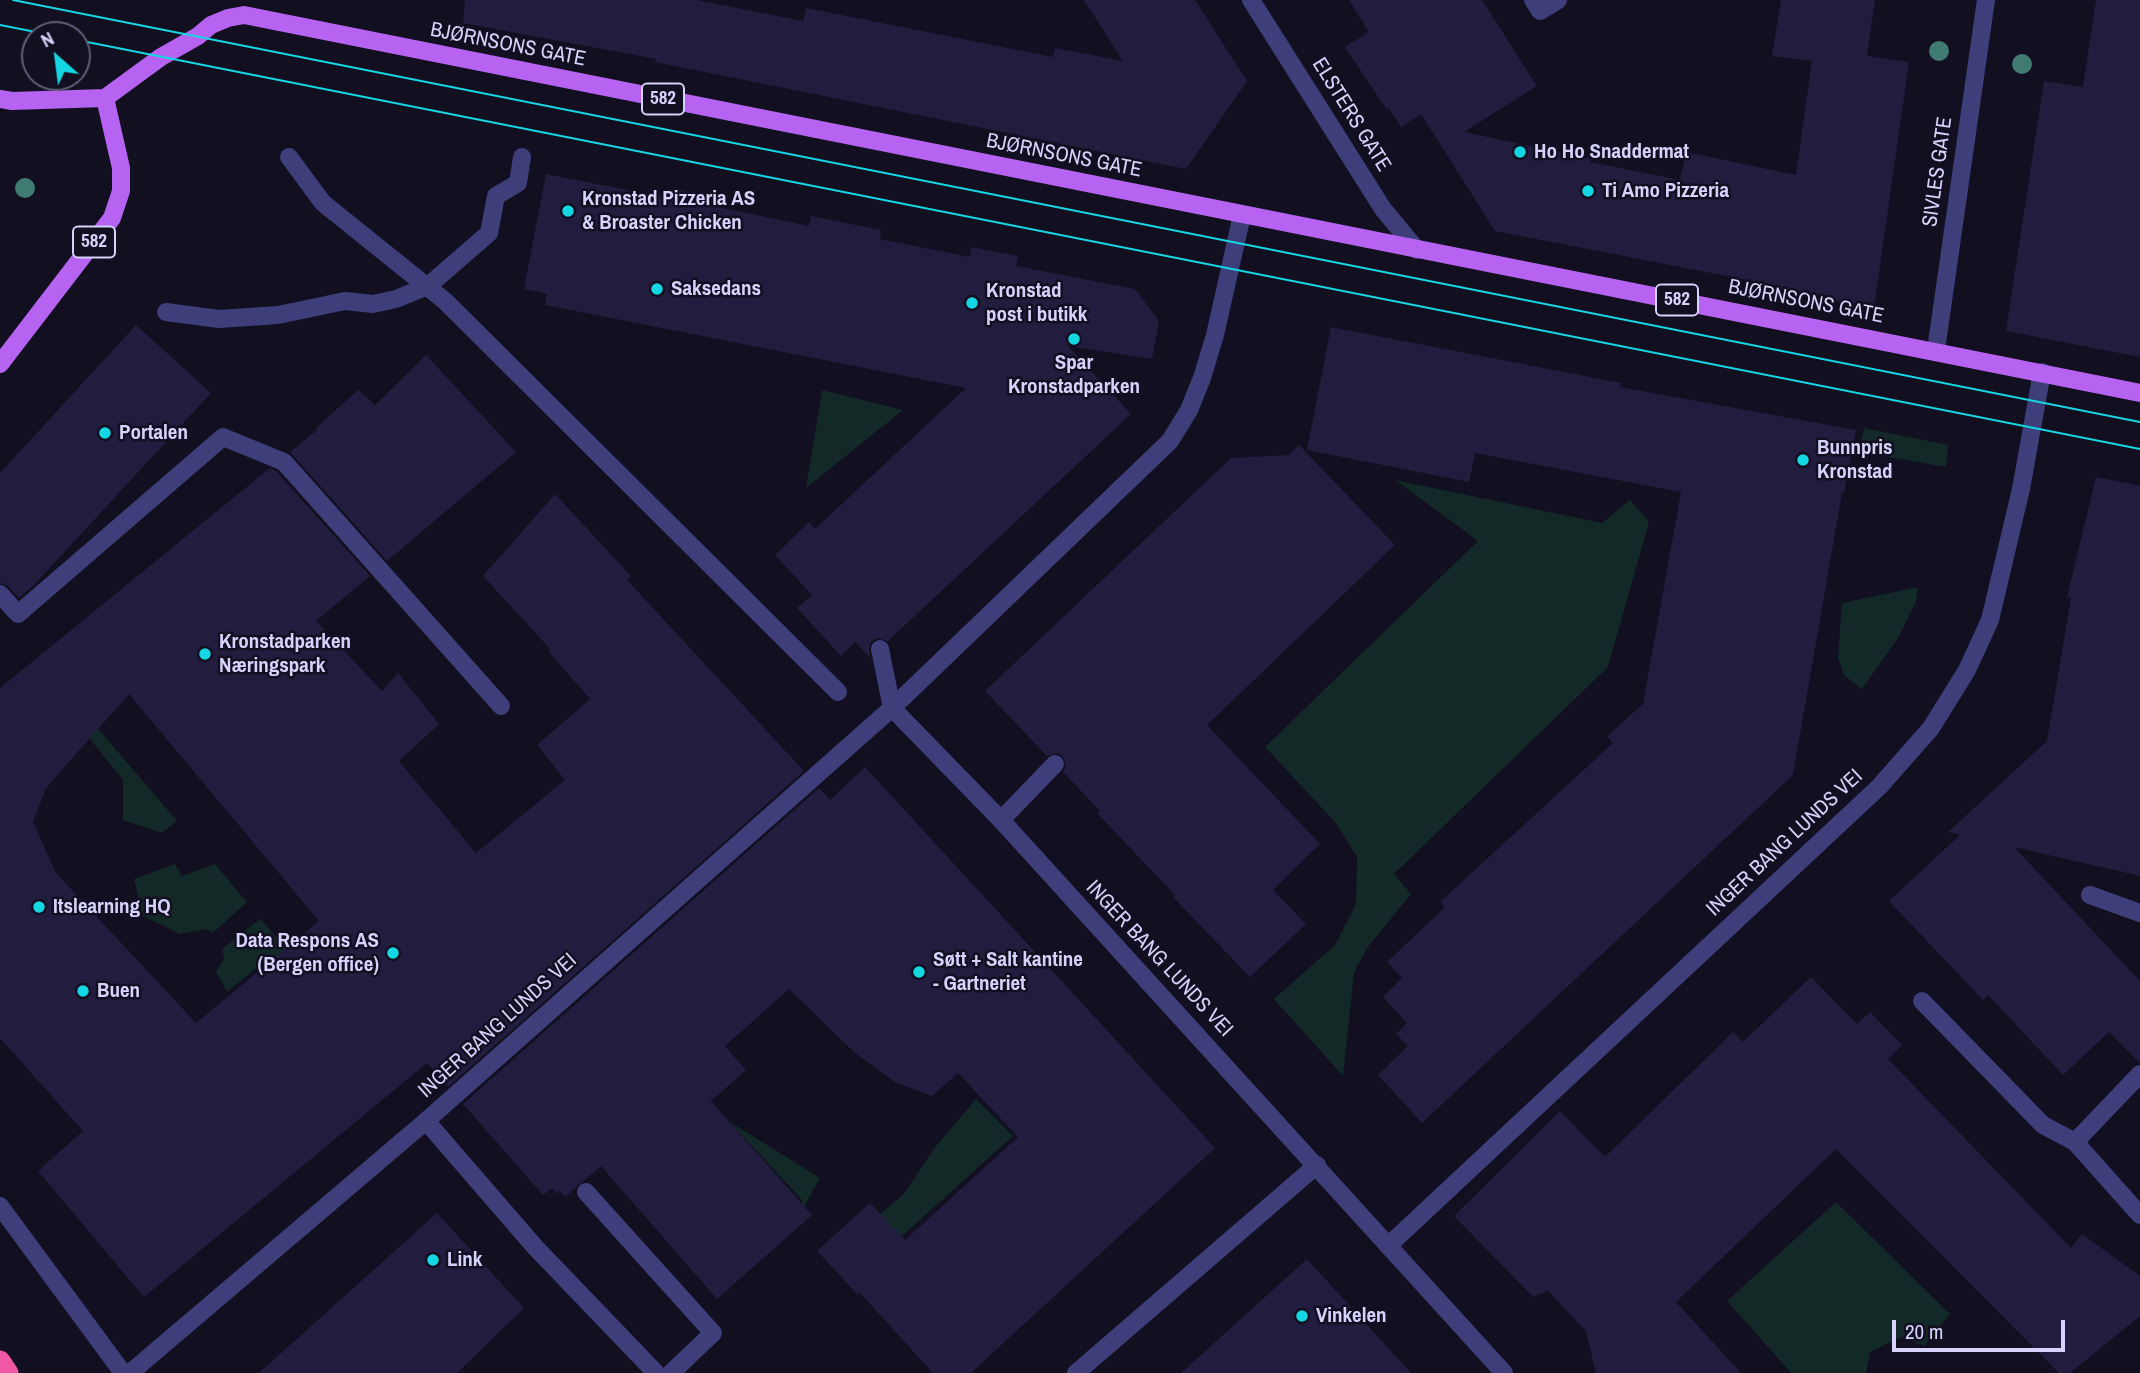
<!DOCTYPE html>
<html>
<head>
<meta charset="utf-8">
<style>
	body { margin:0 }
	#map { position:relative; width:2140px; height:1373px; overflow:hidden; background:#110f20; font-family:"Archivo Narrow",sans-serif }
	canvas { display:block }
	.north { position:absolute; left:21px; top:21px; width:70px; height:70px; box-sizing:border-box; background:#110f20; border:2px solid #5f5d78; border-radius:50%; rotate:332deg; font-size:19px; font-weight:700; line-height:28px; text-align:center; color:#d5d2fb }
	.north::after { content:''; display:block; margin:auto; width:24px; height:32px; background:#15d7e3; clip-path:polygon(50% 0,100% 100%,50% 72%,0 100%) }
	.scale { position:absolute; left:1892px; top:1320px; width:173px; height:32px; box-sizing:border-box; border:4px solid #d5d2fb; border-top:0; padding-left:9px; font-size:21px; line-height:24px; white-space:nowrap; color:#d5d2fb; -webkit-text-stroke:5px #110f20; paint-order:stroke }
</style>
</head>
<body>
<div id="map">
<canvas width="2140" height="1373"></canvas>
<div class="north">N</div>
<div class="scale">20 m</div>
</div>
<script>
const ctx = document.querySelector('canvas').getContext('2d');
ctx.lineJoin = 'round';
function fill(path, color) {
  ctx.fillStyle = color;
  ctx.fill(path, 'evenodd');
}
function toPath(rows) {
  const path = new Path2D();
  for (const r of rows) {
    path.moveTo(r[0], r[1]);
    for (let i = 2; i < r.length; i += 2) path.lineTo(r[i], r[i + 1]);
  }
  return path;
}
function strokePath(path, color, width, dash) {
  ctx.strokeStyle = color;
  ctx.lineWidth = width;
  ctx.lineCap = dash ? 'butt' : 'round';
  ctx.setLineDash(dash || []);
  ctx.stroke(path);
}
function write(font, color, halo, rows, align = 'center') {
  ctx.font = font + ' "Archivo Narrow",sans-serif';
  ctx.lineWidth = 5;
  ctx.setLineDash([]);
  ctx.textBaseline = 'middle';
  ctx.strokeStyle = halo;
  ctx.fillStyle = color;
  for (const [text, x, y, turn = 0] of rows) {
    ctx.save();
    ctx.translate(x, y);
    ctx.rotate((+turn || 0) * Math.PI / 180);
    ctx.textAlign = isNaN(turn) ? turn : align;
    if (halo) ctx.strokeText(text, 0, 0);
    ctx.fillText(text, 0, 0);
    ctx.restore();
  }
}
fill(toPath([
	[822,390,903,410,806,488],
	[1864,428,1948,445,1946,467,1859,452],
	[1395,480,1602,523,1630,500,1649,522,1608,667,1394,874,1411,894,1367,948,1354,973,1343,1076,1274,999,1335,945,1356,904,1357,857,1336,823,1265,747,1478,541],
	[1918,587,1916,601,1898,638,1862,689,1844,675,1838,658,1842,603],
	[76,703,177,821,162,833,123,820,123,780,68,712],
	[175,864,182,876,215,864,247,902,213,933,207,929,180,934,143,916,134,879],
	[260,919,382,1054,263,963,227,992,216,971,224,959,222,949],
	[976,1099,1013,1136,901,1237,880,1214,904,1194,933,1150],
	[730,1122,820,1178,802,1211,802,1200],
	[1836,1202,1950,1314,1924,1346,1902,1337,1870,1352,1866,1373,1791,1373,1727,1301]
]), '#132927');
fill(toPath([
	[465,0,697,0,803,21,806,8,1053,57,1055,48,1123,61,1084,0,1195,0,1247,81,1186,169,655,62,656,59,463,23],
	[1349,0,1482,0,1537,86,1464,132,1591,159,1590,162,1680,180,1686,152,1796,175,1812,61,1772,56,1781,0,1875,0,1867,56,1909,62,1874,308,1763,285,1763,283,1495,231,1421,114,1401,127,1389,108,1387,110,1345,47,1369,32],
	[2096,0,2140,0,2140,357,2006,331,2044,81,2083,87],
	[546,174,673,199,675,189,720,198,718,207,809,226,811,216,881,230,880,239,970,257,971,247,1018,256,1016,266,1135,289,1159,321,1152,359,1068,346,1131,414,888,641,878,638,872,641,869,646,870,658,855,642,841,656,797,608,812,595,775,555,809,522,815,529,966,388,545,305,547,294,524,289],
	[136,325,211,393,34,585,19,598,8,586,0,583,0,473],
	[1331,327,1621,383,1620,387,1856,430,1844,493,1842,493,1793,775,1422,1123,1378,1075,1408,1046,1396,1034,1407,1023,1383,997,1402,978,1387,962,1444,908,1441,901,1613,743,1607,736,1643,704,1681,492,1475,453,1469,482,1307,450],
	[426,355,516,452,387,561,290,452,317,430,317,427,358,390,375,405],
	[1299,445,1395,545,1207,725,1320,844,1273,890,1306,924,1250,977,1173,897,1175,895,1097,813,1100,811,1063,772,1066,766,1063,756,1057,753,1047,756,985,691,1231,458,1289,455],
	[270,468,277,472,370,576,316,621,382,691,398,673,439,724,399,761,476,853,565,780,537,745,590,699,549,652,551,650,483,576,555,494,631,576,627,580,804,771,448,1087,427,1063,144,1297,38,1171,83,1131,0,1038,0,688],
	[129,694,319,921,196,1023,56,873,33,822,46,788],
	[2096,477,2140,486,2140,876,2014,847,2140,981,2140,1063,2109,1032,2063,1075,1988,995,1983,1000,1889,901,1960,835,1948,832,2047,741,2071,598,2067,597],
	[865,767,1215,1148,971,1373,933,1373,860,1293,858,1295,817,1251,870,1203,905,1240,1018,1137,958,1073,932,1096,895,1082,855,1053,789,989,725,1046,746,1070,711,1101,812,1215,717,1299,601,1166,565,1197,560,1191,557,1194,552,1188,543,1195,463,1104,819,788,830,800],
	[1811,977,1857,1024,1870,1012,1902,1045,1888,1059,2071,1248,2082,1234,2140,1276,2140,1316,2070,1373,2059,1373,1836,1149,1676,1302,1741,1373,1596,1373,1586,1331,1548,1291,1533,1297,1454,1216,1560,1111,1605,1157,1733,1032,1743,1042],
	[437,1213,524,1308,457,1373,259,1373],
	[1307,1259,1411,1373,1181,1373]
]), '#221d3f');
strokePath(toPath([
	[1251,0,1383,209,1417,250],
	[1533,0,1540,11,1558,0],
	[0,594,18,614,223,437,284,462,501,706],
	[880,649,892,708],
	[1001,820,1055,764],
	[2090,895,2140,913],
	[1922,1001,2043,1125,2075,1142],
	[2140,1074,2075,1142,2140,1215],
	[426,1121,535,1247,656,1373],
	[586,1192,713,1333,671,1373],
	[0,1206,123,1373],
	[1076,1373,1317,1165]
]), '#3e3e7a', 18);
strokePath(toPath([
	[289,157,323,203,445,301,838,692],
	[166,312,219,319,278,315,345,301,373,304,396,299,428,286,489,233,496,196,518,183,522,157],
	[1936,350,1986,0],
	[892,708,1001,820,1504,1373],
	[1389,1245,1879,787,1931,728,1967,670,1990,620,2021,489,2042,372],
	[130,1373,426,1121,892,708,1170,441,1189,410,1202,378,1215,335,1242,215]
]), '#3e3e7a', 18);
strokePath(toPath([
	[0,99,12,101,105,98,161,57,198,36,211,25,228,18,244,15,2140,393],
	[0,364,112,218,121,191,121,168,105,98]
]), '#b663f1', 18);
strokePath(toPath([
	[0,1361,8,1373]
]), '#f058a7', 21);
strokePath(toPath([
	[13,0,2140,422],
	[0,25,51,35],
	[77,40,2140,449]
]), '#15d7e3', 2);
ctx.fillStyle = '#3f7b71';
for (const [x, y] of [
	[1939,51],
	[2022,64],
	[25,188]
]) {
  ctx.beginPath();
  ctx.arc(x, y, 10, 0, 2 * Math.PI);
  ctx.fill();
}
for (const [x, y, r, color] of [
	[1520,152,7,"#15d7e3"],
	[1588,191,7,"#15d7e3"],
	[568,211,7,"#15d7e3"],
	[657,289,7,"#15d7e3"],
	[972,303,7,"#15d7e3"],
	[1074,339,7,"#15d7e3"],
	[105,433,7,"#15d7e3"],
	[1803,460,7,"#15d7e3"],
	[205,654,7,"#15d7e3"],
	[39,907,7,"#15d7e3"],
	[393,953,7,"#15d7e3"],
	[919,972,7,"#15d7e3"],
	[83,991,7,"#15d7e3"],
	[433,1260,7,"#15d7e3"],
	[1302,1316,7,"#15d7e3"]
]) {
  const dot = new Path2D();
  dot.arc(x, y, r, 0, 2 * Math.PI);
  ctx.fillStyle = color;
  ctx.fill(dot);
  strokePath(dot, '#110f20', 2.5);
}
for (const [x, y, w] of [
	[663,99,42],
	[94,242,42],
	[1677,300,42]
]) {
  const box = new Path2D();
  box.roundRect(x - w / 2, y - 15.5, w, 31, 5);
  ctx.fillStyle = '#110f20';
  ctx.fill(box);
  strokePath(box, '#d5d2fb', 2);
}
write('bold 19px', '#d5d2fb', null, [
	["582",663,99],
	["582",94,242],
	["582",1677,300]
]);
write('21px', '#d5d2fb', '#110f20', [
	["BJØRNSONS GATE",508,45,11],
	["ELSTERS GATE",1351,115,58],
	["BJØRNSONS GATE",1064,156,11],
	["SIVLES GATE",1938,172,-82],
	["BJØRNSONS GATE",1806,302,11],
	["INGER BANG LUNDS VEI",1785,843,-43],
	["INGER BANG LUNDS VEI",1159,959,47],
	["INGER BANG LUNDS VEI",498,1026,-42]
]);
write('bold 21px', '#d5d2fb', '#110f20', [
	["Ho Ho Snaddermat",1534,152],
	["Ti Amo Pizzeria",1602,191],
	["Kronstad Pizzeria AS",582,199],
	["& Broaster Chicken",582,223],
	["Saksedans",671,289],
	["Kronstad",986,291],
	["post i butikk",986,315],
	["Spar",1074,363,"center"],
	["Kronstadparken",1074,387,"center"],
	["Portalen",119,433],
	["Bunnpris",1817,448],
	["Kronstad",1817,472],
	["Kronstadparken",219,642],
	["Næringspark",219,666],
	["Itslearning HQ",53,907],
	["Data Respons AS",379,941,"right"],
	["(Bergen office)",379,965,"right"],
	["Søtt + Salt kantine",933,960],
	["- Gartneriet",933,984],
	["Buen",97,991],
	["Link",447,1260],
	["Vinkelen",1316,1316]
], 'left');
</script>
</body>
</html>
